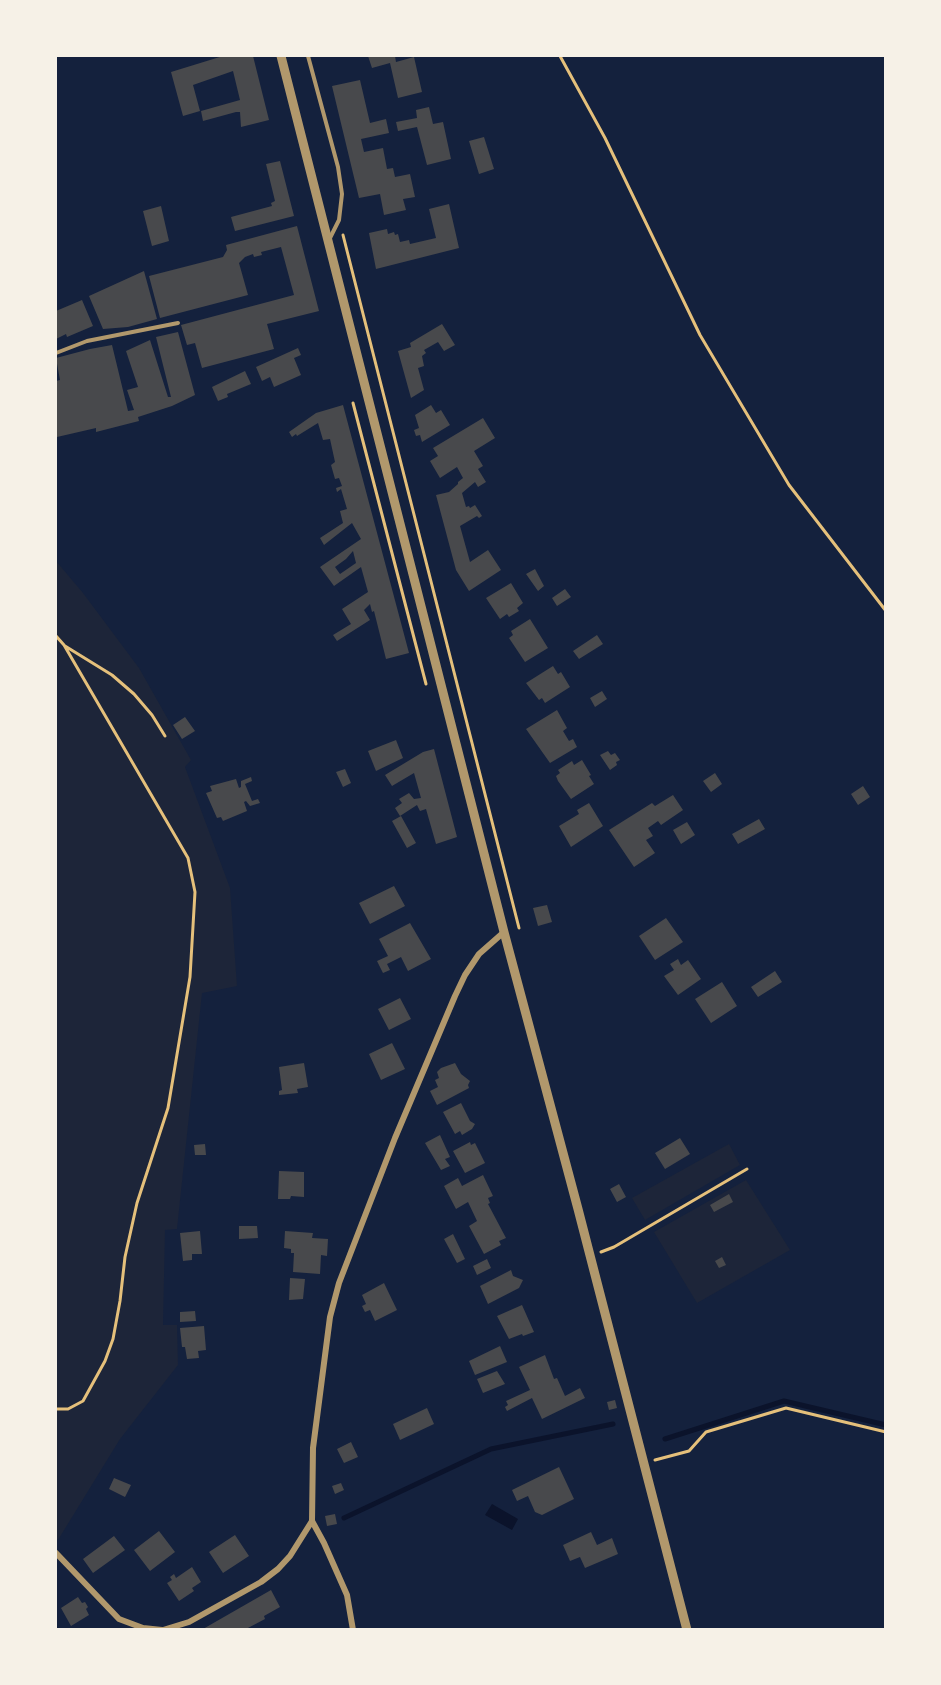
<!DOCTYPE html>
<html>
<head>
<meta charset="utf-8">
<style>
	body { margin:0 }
	#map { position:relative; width:941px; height:1685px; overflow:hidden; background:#14213d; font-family:"Work Sans",sans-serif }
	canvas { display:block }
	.frame { position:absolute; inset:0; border:57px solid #f6f1e7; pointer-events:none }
</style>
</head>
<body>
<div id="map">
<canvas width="941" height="1685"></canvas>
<div class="frame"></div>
</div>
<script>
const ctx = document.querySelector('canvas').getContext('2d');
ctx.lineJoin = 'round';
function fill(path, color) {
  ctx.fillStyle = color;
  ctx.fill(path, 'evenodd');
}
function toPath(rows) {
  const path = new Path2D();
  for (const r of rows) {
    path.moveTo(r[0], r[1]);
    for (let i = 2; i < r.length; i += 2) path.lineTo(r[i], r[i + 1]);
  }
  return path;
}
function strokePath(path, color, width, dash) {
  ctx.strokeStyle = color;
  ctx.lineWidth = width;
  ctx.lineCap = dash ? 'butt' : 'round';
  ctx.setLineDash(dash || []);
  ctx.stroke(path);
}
fill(toPath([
	[56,561,83,593,139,668,191,760,185,767,230,888,237,986,202,993,177,1229,165,1230,163,1325,177,1325,178,1365,120,1439,58,1540,56,1538],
	[729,1144,740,1165,645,1220,632,1198],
	[746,1180,790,1250,697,1303,654,1232]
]), '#1d2539');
fill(toPath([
	[492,1504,518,1519,512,1530,485,1515]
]), '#0b132b');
strokePath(toPath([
	[665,1439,784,1401,886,1425],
	[344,1518,491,1449,613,1424]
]), '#0b132b', 5);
fill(toPath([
	[223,56,253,56,269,120,241,127,240,112,236,112,203,121,201,111,240,100,233,71,193,85,200,111,183,116,171,72],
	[368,56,395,56,396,62,414,57,422,92,398,98,390,63,372,68],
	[360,80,370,123,386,119,389,133,361,139,364,152,383,148,387,169,393,168,395,177,410,174,415,197,403,199,406,210,384,215,380,194,359,198,332,86],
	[429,107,433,124,443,122,451,159,427,165,417,127,398,131,396,122,417,118,416,110],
	[484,137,494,169,479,174,469,141],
	[280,161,294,216,235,231,231,217,272,206,271,203,275,201,266,164],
	[449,204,459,248,376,269,369,233,387,229,388,234,394,232,395,235,398,234,400,242,409,240,410,244,436,238,429,209],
	[161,206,169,241,152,246,143,211],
	[297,226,319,311,267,324,274,349,202,368,195,343,187,345,181,325,294,295,281,247,261,252,262,255,254,257,253,254,245,257,239,263,248,295,160,318,149,276,223,257,227,250,226,245],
	[144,271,157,319,128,327,103,329,89,296],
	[82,300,93,326,67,337,66,334,56,339,56,311],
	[442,324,455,345,444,351,438,342,424,350,426,353,422,356,424,366,418,368,424,390,411,398,398,351,411,347,410,343],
	[178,332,195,395,172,406,138,417,139,421,96,432,96,428,57,437,56,381,60,380,56,358,90,349,112,345,128,411,134,410,127,390,138,387,126,351,150,340,168,397,171,397,156,337],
	[298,348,301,355,294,358,301,375,274,387,270,377,262,381,256,367],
	[245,371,251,384,227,394,228,397,218,401,212,387],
	[343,405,409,653,386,659,374,611,372,612,370,604,364,610,370,620,337,641,333,635,351,624,342,609,368,592,361,567,334,586,320,567,361,539,352,523,324,545,320,538,343,523,340,511,347,509,341,489,337,492,336,488,342,486,339,478,335,479,331,465,335,462,330,439,323,440,318,423,297,436,296,434,292,437,289,432,316,413],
	[353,551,356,563,340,574,335,567,346,559],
	[431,405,436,413,441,410,450,425,422,442,420,435,416,436,414,430,419,428,415,415],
	[483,418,495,438,474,451,483,466,478,469,486,482,478,487,475,482,462,493,466,507,469,506,470,508,475,505,482,516,479,518,477,516,460,526,470,562,488,550,501,570,469,591,456,570,436,495,449,492,458,484,458,482,463,478,457,467,440,478,430,461,438,456,433,448],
	[535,569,544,586,538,591,526,574],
	[511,583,523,603,517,608,519,611,509,617,507,614,500,619,486,598],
	[565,589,571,597,557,606,552,598],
	[530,619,548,648,525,662,509,638,513,635,511,631],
	[597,635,603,644,579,659,573,651],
	[553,666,558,674,561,672,570,687,545,703,542,698,539,700,526,683],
	[602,691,607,699,595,707,590,698],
	[557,710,567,728,563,731,569,741,573,739,577,747,550,763,526,729],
	[185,717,195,731,182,739,173,725],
	[396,740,403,758,376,771,368,751],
	[434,749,457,837,436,844,426,809,420,811,417,805,400,816,395,808,402,803,399,799,409,793,414,799,421,798,414,773,392,786,385,775,423,752],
	[608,751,611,755,615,753,620,760,616,762,617,765,610,770,600,755],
	[582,760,591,775,589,776,594,784,571,799,558,781,556,776,560,773,558,770,572,761,574,765],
	[345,769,351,783,343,787,336,772],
	[715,773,722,784,711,792,703,781],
	[251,777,252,781,245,784,252,801,258,799,260,803,250,806,246,801,244,802,247,811,223,821,221,817,217,818,206,793,212,791,210,786,236,779,239,788,241,787,241,781],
	[863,786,870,797,858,805,851,794],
	[673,795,683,810,661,825,658,821,648,828,653,836,646,840,655,853,634,867,609,830,652,803,655,806],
	[589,803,603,826,571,847,559,826,579,814,577,810],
	[401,816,416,843,407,848,392,821],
	[759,819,765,829,738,844,732,834],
	[687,822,695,835,681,844,673,830],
	[394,886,405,906,370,924,359,903],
	[547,905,552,922,538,926,533,908],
	[666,918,683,942,655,960,639,936],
	[410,923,431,959,408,971,401,957,387,964,390,970,383,973,377,961,388,956,379,939],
	[678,959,681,965,688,960,701,979,678,995,664,976,674,970,670,964],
	[775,971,782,982,758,997,751,987],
	[722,982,737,1006,711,1023,695,999],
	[400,998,411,1019,389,1030,378,1009],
	[392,1043,405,1069,381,1080,369,1054],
	[304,1063,308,1087,297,1089,298,1093,279,1095,279,1091,282,1090,279,1067],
	[455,1063,461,1074,470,1081,468,1085,469,1088,437,1105,430,1091,438,1087,435,1080,439,1078,437,1072,441,1068],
	[461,1103,470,1121,475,1124,472,1129,462,1135,460,1131,455,1134,443,1112],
	[440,1135,450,1157,445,1159,450,1166,441,1170,425,1143],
	[680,1138,690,1154,665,1169,655,1153],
	[470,1142,471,1145,475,1143,485,1163,465,1173,453,1151],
	[205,1144,206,1155,195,1155,194,1145],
	[279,1171,304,1172,304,1197,291,1196,290,1199,278,1199],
	[483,1175,493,1196,488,1198,490,1203,488,1204,506,1238,499,1241,501,1245,484,1254,469,1226,477,1221,468,1202,456,1209,444,1186,458,1178,462,1186],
	[619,1184,626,1197,617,1202,610,1189],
	[729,1194,733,1202,714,1212,710,1205],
	[239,1226,257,1226,258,1238,239,1239],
	[200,1231,202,1254,192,1254,192,1260,183,1261,180,1233],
	[285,1231,313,1233,312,1238,328,1239,327,1256,321,1255,320,1274,293,1272,294,1253,291,1253,291,1249,284,1248],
	[453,1234,465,1259,457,1263,444,1239],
	[722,1257,726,1265,719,1268,715,1261],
	[487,1259,491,1268,477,1275,473,1266],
	[511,1270,513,1276,523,1280,519,1288,488,1304,480,1286],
	[290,1278,305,1279,303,1299,289,1300],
	[384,1283,397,1310,375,1321,370,1310,365,1312,362,1306,366,1304,362,1295],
	[522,1305,534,1332,523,1336,522,1334,509,1339,497,1316],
	[195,1311,196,1321,180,1322,180,1312],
	[204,1326,206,1350,198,1351,199,1358,187,1359,185,1347,182,1347,180,1328],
	[500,1346,507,1362,475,1375,469,1361],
	[545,1355,554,1379,557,1378,565,1396,580,1388,585,1398,542,1419,532,1398,507,1411,505,1407,508,1405,506,1401,530,1390,519,1367],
	[497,1371,505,1384,483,1393,477,1379],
	[615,1400,617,1408,609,1410,607,1402],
	[427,1408,434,1424,400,1440,393,1424],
	[351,1442,358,1457,344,1463,337,1449],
	[559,1467,574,1499,542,1515,535,1512,528,1496,517,1501,512,1490],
	[114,1478,131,1485,125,1497,109,1489],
	[341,1483,344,1490,335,1494,332,1486],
	[335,1514,337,1524,327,1526,325,1516],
	[159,1531,175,1552,150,1571,134,1550],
	[591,1532,597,1545,612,1538,618,1554,585,1568,580,1557,570,1561,563,1545],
	[235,1535,249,1556,223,1573,209,1552],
	[114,1536,125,1550,93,1573,83,1559],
	[192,1567,201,1582,192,1588,194,1591,179,1601,167,1583,172,1580,170,1577,174,1574,176,1578],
	[271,1590,280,1607,264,1616,265,1619,246,1629,203,1629],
	[78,1597,82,1603,85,1602,88,1607,86,1609,89,1615,71,1626,61,1608]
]), '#48494c');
strokePath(toPath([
	[560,56,605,138,700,335,789,485,886,611],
	[343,235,519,928],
	[353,403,426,684],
	[56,636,64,645,188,858,195,892,190,977,168,1108,137,1203,125,1257,120,1301,113,1339,105,1361,83,1401,68,1409,56,1409],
	[65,646,112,675,134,694,152,715,165,736],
	[601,1252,614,1247,747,1169],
	[655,1460,689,1451,706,1432,786,1408,886,1432]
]), '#e5c07b', 3);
strokePath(toPath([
	[308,56,338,167,342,194,339,220,330,238],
	[56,353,87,341,178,323]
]), '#b1986c', 4);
strokePath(toPath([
	[56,1553,119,1619,143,1628,162,1630],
	[163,1630,189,1622,261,1582,278,1569,290,1556,312,1521],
	[353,1630,347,1595,324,1543,312,1521,313,1448,330,1317,339,1283,395,1138,455,996,465,975,479,954,504,932]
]), '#b1986c', 6);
strokePath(toPath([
	[281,56,504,932,578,1209,687,1630]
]), '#b1986c', 9);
</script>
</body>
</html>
